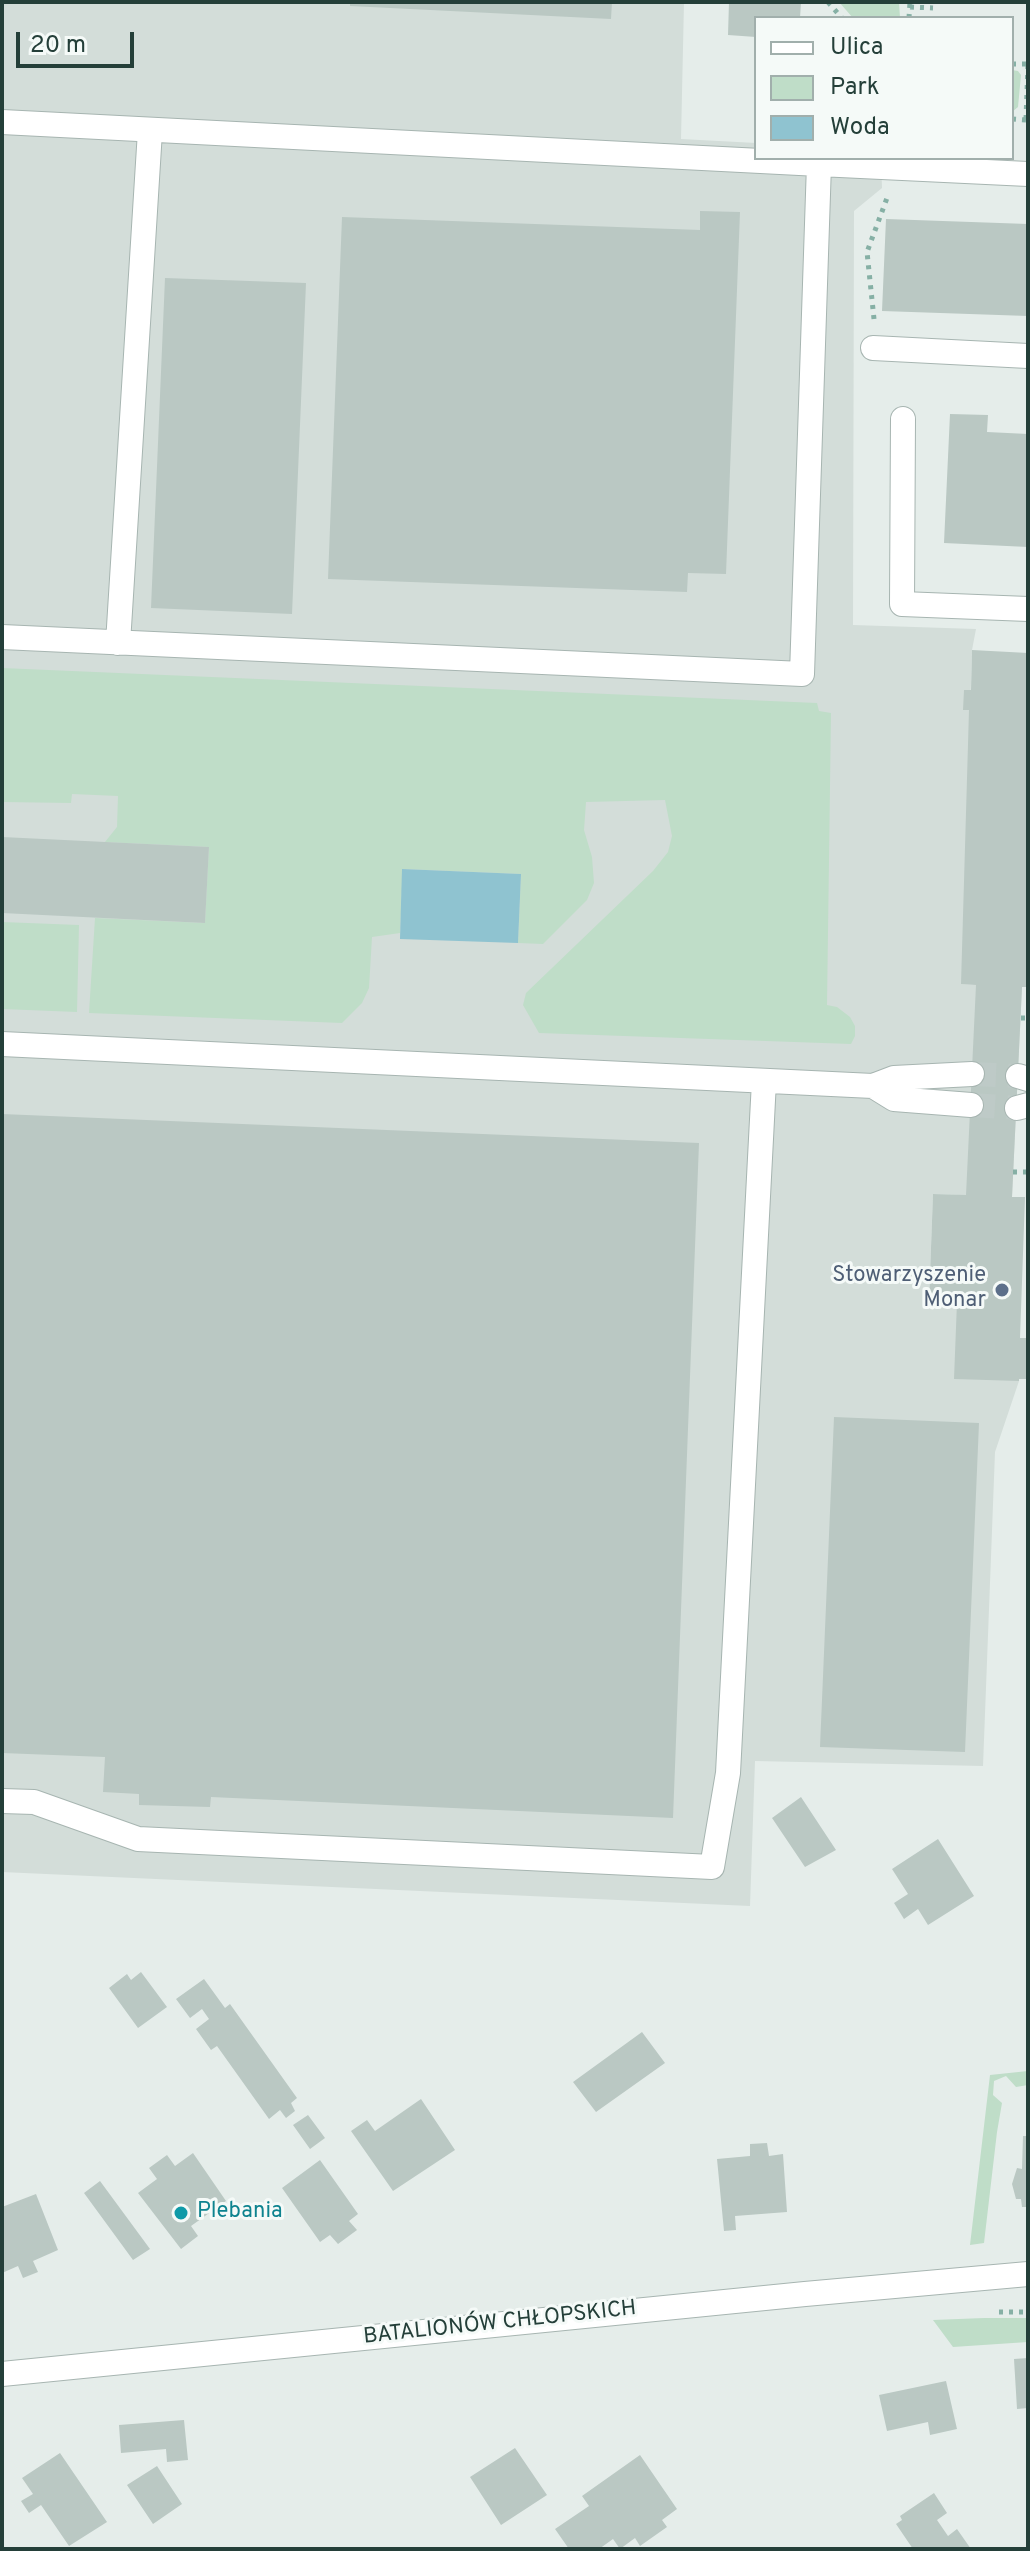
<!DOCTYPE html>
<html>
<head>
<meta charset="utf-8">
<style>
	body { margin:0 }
	#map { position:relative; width:1030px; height:2551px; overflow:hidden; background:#e5edea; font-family:Overpass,sans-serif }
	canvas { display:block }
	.frame { position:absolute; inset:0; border:4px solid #243f39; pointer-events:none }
	.legend { position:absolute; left:754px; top:16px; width:260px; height:144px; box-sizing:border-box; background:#f5faf8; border:2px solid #a1afac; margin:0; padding:10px 14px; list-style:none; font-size:24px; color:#243f39 }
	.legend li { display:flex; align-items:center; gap:16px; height:40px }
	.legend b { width:40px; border:2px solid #a1afac }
	.scale { position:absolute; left:16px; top:32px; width:118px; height:36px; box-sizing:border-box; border:4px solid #243f39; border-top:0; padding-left:10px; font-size:24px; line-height:28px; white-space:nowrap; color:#243f39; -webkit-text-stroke:6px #f5faf8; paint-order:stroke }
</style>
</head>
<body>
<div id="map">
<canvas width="1030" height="2551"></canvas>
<div class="frame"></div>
<ul class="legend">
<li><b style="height:10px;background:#fff"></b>Ulica</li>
<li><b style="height:22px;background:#bfddc8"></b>Park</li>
<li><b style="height:22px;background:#8fc3d0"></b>Woda</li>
</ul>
<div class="scale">20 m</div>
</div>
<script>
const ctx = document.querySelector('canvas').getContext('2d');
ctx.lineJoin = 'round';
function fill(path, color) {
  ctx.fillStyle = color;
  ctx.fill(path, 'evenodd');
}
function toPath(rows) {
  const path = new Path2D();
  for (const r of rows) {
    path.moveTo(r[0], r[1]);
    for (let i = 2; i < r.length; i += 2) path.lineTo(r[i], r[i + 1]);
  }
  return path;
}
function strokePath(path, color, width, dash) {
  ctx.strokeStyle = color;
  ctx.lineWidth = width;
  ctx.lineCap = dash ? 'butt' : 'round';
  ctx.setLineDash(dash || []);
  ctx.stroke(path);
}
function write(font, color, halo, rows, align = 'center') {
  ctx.font = font + ' Overpass,sans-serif';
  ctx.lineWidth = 6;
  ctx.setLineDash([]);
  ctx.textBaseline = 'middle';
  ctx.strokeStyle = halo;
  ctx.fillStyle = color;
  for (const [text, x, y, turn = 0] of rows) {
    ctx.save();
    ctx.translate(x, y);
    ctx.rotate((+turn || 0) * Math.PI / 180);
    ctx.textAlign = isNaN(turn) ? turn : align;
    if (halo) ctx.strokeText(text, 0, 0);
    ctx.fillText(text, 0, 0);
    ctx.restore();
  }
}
fill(toPath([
	[2,2,684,2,681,139,756,143,756,158,881,158,882,188,854,211,853,625,976,629,972,650,962,984,1022,987,1012,1197,933,1194,929,1300,957,1302,1019,1381,995,1452,983,1766,755,1761,750,1906,2,1872]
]), '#d3ddd9');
fill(toPath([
	[839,2,899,2,900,18,853,18],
	[1012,70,1018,71,1021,75,1018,107,1012,112],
	[2,668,817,703,819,711,831,713,827,1005,837,1007,850,1017,855,1026,855,1036,851,1044,539,1033,523,1005,526,993,653,871,668,852,672,836,665,800,586,802,584,830,592,857,594,883,587,900,543,944,518,943,521,874,403,869,400,933,372,937,369,988,362,1003,342,1023,89,1013,95,918,205,923,209,847,105,842,117,827,118,796,72,794,71,803,2,802],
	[2,922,79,925,77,1012,2,1009],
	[1028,2071,1028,2085,1016,2087,1006,2076,994,2081,993,2095,1002,2103,997,2132,984,2243,970,2245,990,2075],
	[984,2318,1028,2318,1028,2342,953,2347,933,2320]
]), '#bfddc8');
fill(toPath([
	[402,869,521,874,518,943,400,939]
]), '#8fc3d0');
fill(toPath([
	[350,2,612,2,611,19,350,6],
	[729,2,801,2,800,18,756,18,756,37,728,35],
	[700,211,740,212,726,574,688,573,687,592,328,579,342,217,700,230],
	[886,219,1028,224,1028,316,882,311],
	[165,278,306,283,292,614,151,608],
	[950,414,988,415,987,432,1028,434,1028,547,944,543],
	[972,650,1028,653,1028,987,1022,987,1012,1197,1025,1197,1020,1338,1028,1338,1028,1379,1019,1379,1019,1381,954,1379,957,1302,929,1301,933,1194,966,1195,976,985,961,984,969,710,963,710,964,690,971,690],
	[2,837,209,847,205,923,2,913],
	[2,1114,699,1143,673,1818,211,1797,210,1807,139,1805,139,1794,103,1792,105,1757,2,1753],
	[834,1417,979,1423,965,1752,820,1747],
	[801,1797,836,1850,805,1867,772,1818],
	[938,1839,974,1896,928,1925,918,1909,904,1919,894,1903,908,1894,892,1869],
	[141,1972,167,2007,138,2028,109,1988,127,1974,131,1980],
	[204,1979,225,2008,230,2004,297,2098,291,2103,295,2111,286,2118,280,2110,269,2119,217,2046,211,2050,196,2029,209,2019,202,2009,190,2018,176,1999],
	[642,2032,665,2063,596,2112,573,2082],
	[421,2099,455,2150,393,2191,351,2131,367,2120,375,2131],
	[308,2115,325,2138,310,2149,293,2125],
	[1023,2136,1028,2136,1028,2207,1022,2207,1021,2199,1016,2199,1012,2184,1017,2168,1022,2169],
	[767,2143,769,2156,783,2154,787,2212,735,2216,736,2230,724,2231,717,2159,750,2156,750,2144],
	[193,2153,226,2201,191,2226,198,2236,181,2249,138,2193,157,2179,149,2168,167,2155,175,2166],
	[320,2160,358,2214,349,2221,357,2230,338,2244,330,2235,320,2242,282,2188],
	[100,2181,150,2249,133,2260,84,2193],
	[36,2194,58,2250,33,2261,38,2272,23,2278,18,2266,2,2273,2,2207],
	[1028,2358,1028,2408,1017,2409,1014,2359],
	[946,2381,957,2429,930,2435,928,2422,887,2431,879,2395],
	[184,2420,188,2460,167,2462,166,2449,121,2453,119,2425],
	[515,2448,547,2495,501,2525,470,2477],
	[60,2453,107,2522,69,2546,41,2505,29,2513,21,2501,33,2494,22,2478],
	[640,2455,677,2509,662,2520,667,2527,640,2546,635,2538,620,2549,613,2539,599,2549,569,2549,555,2529,589,2506,582,2496],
	[157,2466,182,2504,153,2524,127,2485],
	[934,2493,947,2513,937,2520,948,2536,957,2529,971,2549,913,2549,896,2524,902,2520,900,2516]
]), '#bac8c3');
strokePath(toPath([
	[972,1074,1018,1076],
	[971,1105,1017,1108]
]), '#becac7', 24, [24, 12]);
const minor = toPath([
	[2,122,819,164,802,674,2,637],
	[819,164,1028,174],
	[873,348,1028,356],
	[903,419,902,604,1028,609],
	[118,643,150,131],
	[2,1044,873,1086,894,1078,972,1074],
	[1018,1076,1028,1079],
	[873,1086,894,1099,971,1105],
	[1017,1108,1028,1105],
	[2,1801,34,1802,138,1839,712,1867,728,1773,764,1081],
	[2,2374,805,2294,1028,2274]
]);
strokePath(minor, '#a7b5b1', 26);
strokePath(toPath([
	[828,2,842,18],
	[910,7,933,8],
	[909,18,910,2],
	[1012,64,1028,64],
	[1012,119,1027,120],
	[1026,119,1028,64],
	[874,319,867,252,887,198],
	[1021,1018,1028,1018],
	[1013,1172,1028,1172],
	[999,2312,1028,2312]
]), '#86b0a5', 5, [4, 6]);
strokePath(minor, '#fff', 24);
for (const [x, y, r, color] of [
	[1002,1290,8,"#5c6f8a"],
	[181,2213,8,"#0f9aa8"]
]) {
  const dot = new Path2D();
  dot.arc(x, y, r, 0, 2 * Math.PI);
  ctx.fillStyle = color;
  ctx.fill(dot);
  strokePath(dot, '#f5faf8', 3);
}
write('22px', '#4e5e75', '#f5faf8', [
	["Stowarzyszenie",986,1277],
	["Monar",986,1302]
], 'right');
write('22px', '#0d838f', '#f5faf8', [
	["Plebania",197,2213]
], 'left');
write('22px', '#243f39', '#f5faf8', [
	["BATALIONÓW CHŁOPSKICH",500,2324,-6]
]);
</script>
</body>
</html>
